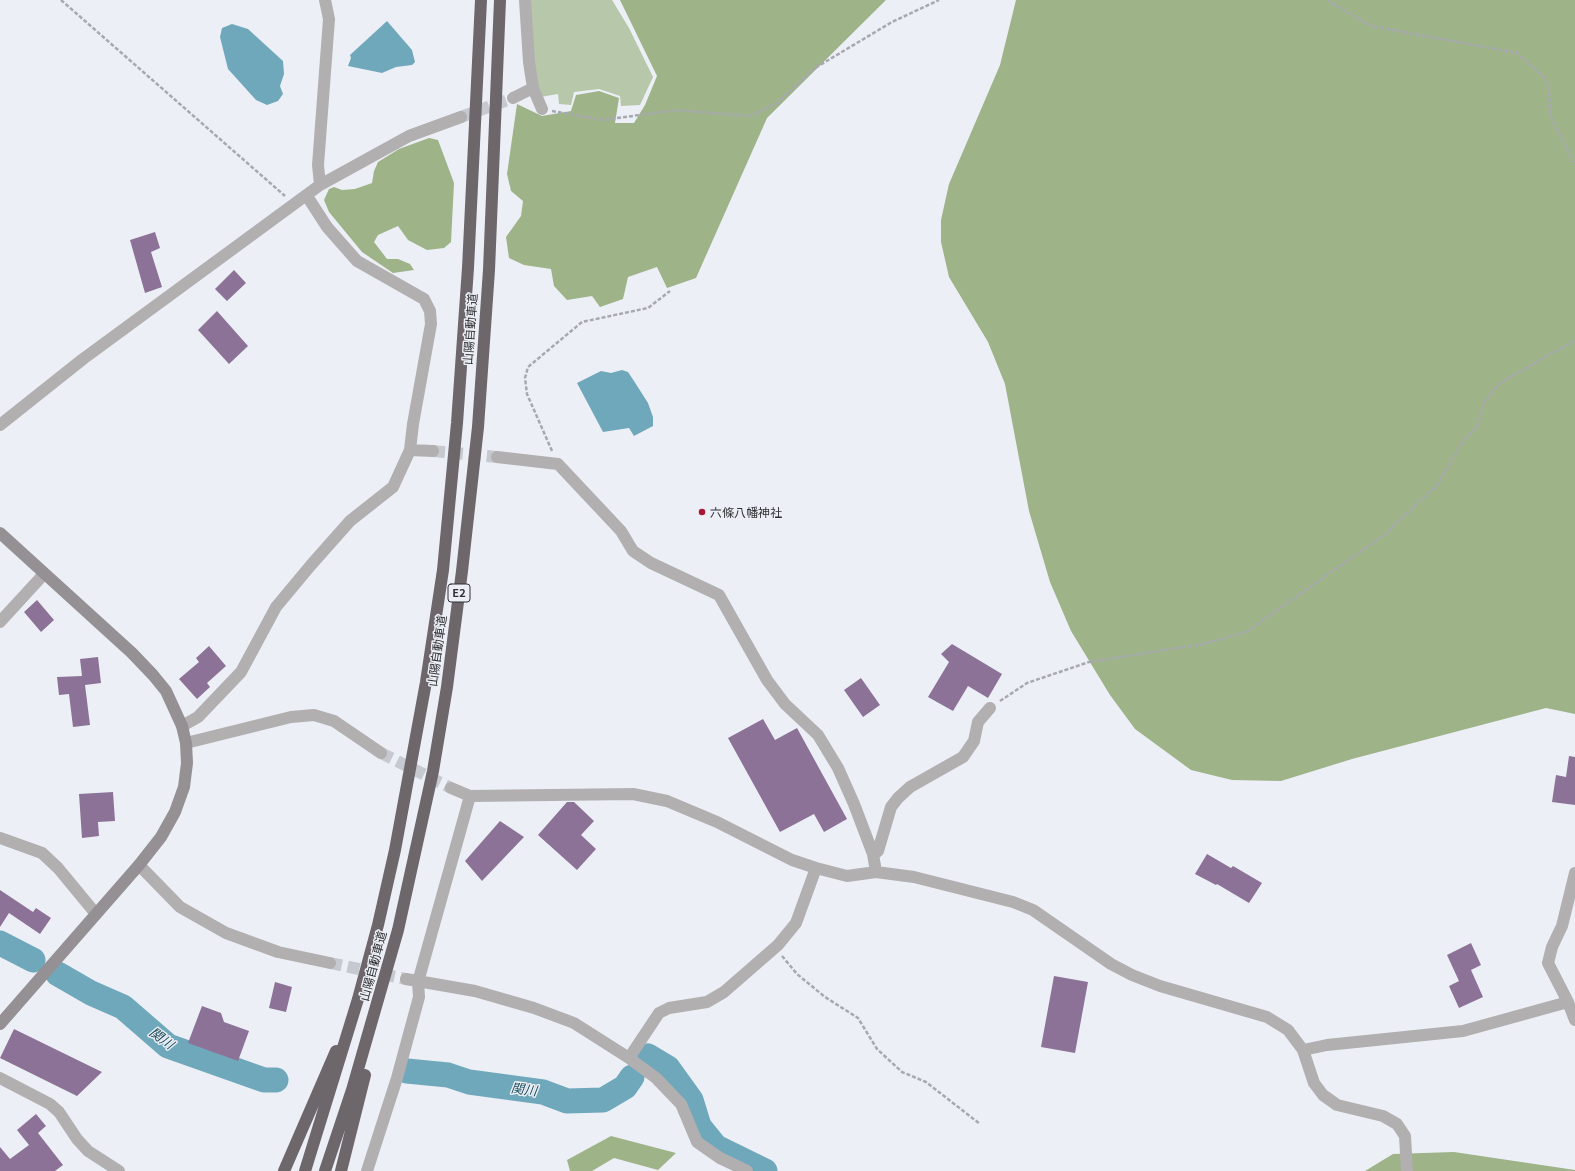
<!DOCTYPE html>
<html>
<head>
<meta charset="utf-8">
<style>
	body { margin:0 }
	canvas { display:block; background:#eceff6 }
</style>
</head>
<body>
<canvas width="1575" height="1171"></canvas>
<script>
const ctx = document.querySelector('canvas').getContext('2d');
ctx.lineJoin = 'round';
function fill(path, color) {
  ctx.fillStyle = color;
  ctx.fill(path, 'evenodd');
}
function toPath(rows) {
  const path = new Path2D();
  for (const r of rows) {
    path.moveTo(r[0], r[1]);
    for (let i = 2; i < r.length; i += 2) path.lineTo(r[i], r[i + 1]);
  }
  return path;
}
function strokePath(path, color, width, dash) {
  ctx.strokeStyle = color;
  ctx.lineWidth = width;
  ctx.lineCap = dash ? 'butt' : 'round';
  ctx.setLineDash(dash || []);
  ctx.stroke(path);
}
function write(font, color, halo, rows, align = 'center') {
  ctx.font = font + ' Georgia,"Noto Sans JP",serif';
  ctx.lineWidth = 3;
  ctx.setLineDash([]);
  ctx.textBaseline = 'middle';
  ctx.strokeStyle = halo;
  ctx.fillStyle = color;
  for (const [text, x, y, turn = 0] of rows) {
    ctx.save();
    ctx.translate(x, y);
    ctx.rotate((+turn || 0) * Math.PI / 180);
    ctx.textAlign = isNaN(turn) ? turn : align;
    if (halo) ctx.strokeText(text, 0, 0);
    ctx.fillText(text, 0, 0);
    ctx.restore();
  }
}
fill(toPath([
	[529,0,612,0,629,28,653,77,640,105,621,106,620,96,599,89,574,92,571,105,559,104,558,94,540,97,533,71]
]), '#b7c7a9');
fill(toPath([
	[620,0,886,0,767,118,696,278,667,288,657,267,628,277,623,299,600,307,592,296,567,300,554,286,551,269,524,265,509,258,506,237,521,216,523,201,511,191,507,174,517,104,542,116,571,111,576,95,599,91,619,98,615,123,634,123,645,105,657,76],
	[1016,0,1575,0,1575,714,1546,708,1352,759,1281,781,1232,780,1191,770,1135,729,1110,695,1071,631,1050,582,1029,511,1005,384,988,342,949,277,941,242,941,220,949,184,1000,65],
	[429,138,438,140,454,183,451,242,444,248,427,250,408,240,398,226,378,235,374,242,387,259,398,259,410,264,414,270,393,273,362,252,329,212,324,200,329,189,334,187,342,190,355,189,372,183,374,171,378,162,399,149],
	[611,1136,676,1153,658,1170,614,1158,592,1171,570,1171,567,1160],
	[1454,1152,1575,1170,1575,1171,1365,1171,1393,1154]
]), '#9eb388');
fill(toPath([
	[387,21,412,50,415,62,412,65,396,67,382,73,348,66,351,58,350,55],
	[232,24,248,29,283,61,284,74,280,86,283,94,278,101,267,105,256,100,228,69,220,37,222,28],
	[622,370,628,372,634,381,648,403,653,417,653,426,634,436,629,428,603,432,577,383,601,371,611,373]
]), '#70a8bb');
strokePath(toPath([
	[0,943,33,960],
	[58,974,91,993,123,1007,168,1046,264,1080,276,1080],
	[643,1059,648,1056,668,1068,691,1100,699,1126,716,1147,765,1171],
	[407,1071,448,1075,469,1082,543,1092,567,1101,603,1100,625,1087,632,1077]
]), '#70a8bb', 25);
fill(toPath([
	[155,232,160,248,151,252,162,287,145,293,130,240],
	[234,270,246,283,227,301,215,289],
	[217,311,248,346,229,364,198,330],
	[37,600,54,620,41,632,24,612],
	[952,644,1002,674,988,698,968,686,953,711,928,697,949,662,941,654],
	[209,646,226,666,207,683,210,687,197,699,179,679,199,662,196,658],
	[98,657,101,683,85,685,90,725,73,727,69,694,59,695,57,677,82,676,80,659],
	[861,678,880,705,863,717,844,690],
	[763,719,775,740,797,728,847,819,824,832,814,814,780,832,728,738],
	[1569,756,1575,757,1575,805,1552,802,1556,775,1566,777],
	[113,792,115,821,98,822,99,836,82,838,79,794],
	[567,802,574,802,594,821,581,835,596,849,577,870,538,835],
	[500,821,524,837,482,881,465,861],
	[1207,854,1231,868,1233,866,1262,883,1249,903,1217,884,1216,885,1195,874],
	[0,890,33,912,36,908,51,918,40,934,9,913,0,927],
	[1471,943,1481,965,1471,970,1483,997,1459,1008,1449,986,1459,981,1447,955],
	[1054,976,1088,982,1075,1053,1041,1047],
	[275,982,292,987,286,1012,269,1008],
	[202,1006,221,1013,224,1022,249,1031,238,1061,188,1043],
	[14,1029,102,1072,77,1096,0,1058],
	[36,1114,46,1126,38,1133,63,1165,55,1171,0,1171,0,1147,10,1159,29,1145,17,1130]
]), '#8d7297');
strokePath(toPath([
	[461,117,513,98],
	[433,451,497,457],
	[381,753,451,788],
	[330,963,406,979]
]), '#c6c9cf', 12, [12, 6]);
strokePath(toPath([
	[61,0,285,196],
	[1327,0,1371,26,1517,53,1545,78,1549,90,1550,115,1575,165],
	[552,111,603,120,676,110,750,116,777,103,815,68,892,22,939,0],
	[552,451,527,394,525,378,528,367,582,322,648,308,670,291],
	[1000,701,1027,683,1089,662,1203,644,1246,632,1384,535,1437,485,1462,443,1477,426,1485,401,1500,383,1575,340],
	[782,956,797,974,825,997,858,1018,877,1049,902,1072,926,1082,980,1124]
]), '#a7a9af', 2.5, [4, 2]);
strokePath(toPath([
	[525,0,529,62,533,88,542,109],
	[513,98,533,88],
	[320,185,318,165,329,19,325,0],
	[0,425,83,359,320,185,409,136,461,117],
	[410,450,433,451],
	[497,457,558,464,621,531,633,551,651,563,719,595,767,680,785,704,818,735,838,768,854,804,873,854,876,872],
	[0,622,44,574],
	[182,726,198,717,241,672,276,607,311,565,350,521,393,487,410,450,413,424,431,324,430,311,424,299,357,261,327,227,307,196],
	[186,743,291,717,314,715,334,721,381,753],
	[451,788,470,796,633,794,667,801,717,822,792,860,816,868,847,876,876,872,914,877,1013,902,1033,910,1111,964,1132,975,1160,986,1267,1017,1288,1030,1303,1050,1314,1083,1323,1095,1337,1105,1383,1116,1397,1124,1405,1136,1407,1171],
	[0,838,42,853,58,868,96,914],
	[873,854,878,851,891,807,898,798,910,787,963,757,974,741,978,722,990,708],
	[139,865,180,907,226,933,278,952,330,963],
	[406,979,475,991,534,1008,574,1023,629,1058,656,1078,681,1104,697,1142,720,1158,747,1171],
	[1568,1002,1548,963,1552,947,1562,926,1575,873],
	[1303,1050,1327,1045,1463,1031,1568,1002,1575,1020],
	[629,1058,659,1013,669,1008,707,1002,724,992,778,945,796,923,816,868],
	[0,1078,50,1104,59,1112,77,1139,88,1151,119,1171],
	[367,1171,397,1078,419,997,418,982,470,796]
]), '#b2afb1', 12);
strokePath(toPath([
	[0,533,132,653,153,675,166,691,182,726,186,743,187,763,184,787,175,812,161,837,139,865,0,1024]
]), '#959093', 12);
strokePath(toPath([
	[284,1171,336,1051],
	[305,1171,358,999,378,925,395,850,426,682,443,570,457,423,468,268,481,0],
	[325,1171,352,1090,398,930,433,771,447,687,462,571,478,427,489,270,500,0],
	[341,1171,365,1075]
]), '#6d676c', 12);
for (const [x, y, r, color] of [
	[702,512,4,"#ab1535"]
]) {
  const dot = new Path2D();
  dot.arc(x, y, r, 0, 2 * Math.PI);
  ctx.fillStyle = color;
  ctx.fill(dot);
  strokePath(dot, '#eceff6', 1.5);
}
for (const [x, y, w] of [
	[459,593,22]
]) {
  const box = new Path2D();
  box.roundRect(x - w / 2, y - 9, w, 18, 3);
  ctx.fillStyle = '#eceff6';
  ctx.fill(box);
  strokePath(box, '#303134', 1);
}
write('bold 11px', '#303134', null, [
	["E2",459,593]
]);
write('12px', '#303134', '#eceff6', [
	["山陽自動車道",470,329,-86],
	["山陽自動車道",437,651,-82],
	["山陽自動車道",373,966,-75]
]);
write('12px', '#303134', '#eceff6', [
	["六條八幡神社",710,512]
], 'left');
write('italic 13px', '#194a58', '#eceff6', [
	["関川",162,1038,36],
	["関川",524,1089,7]
]);
</script>
</body>
</html>
